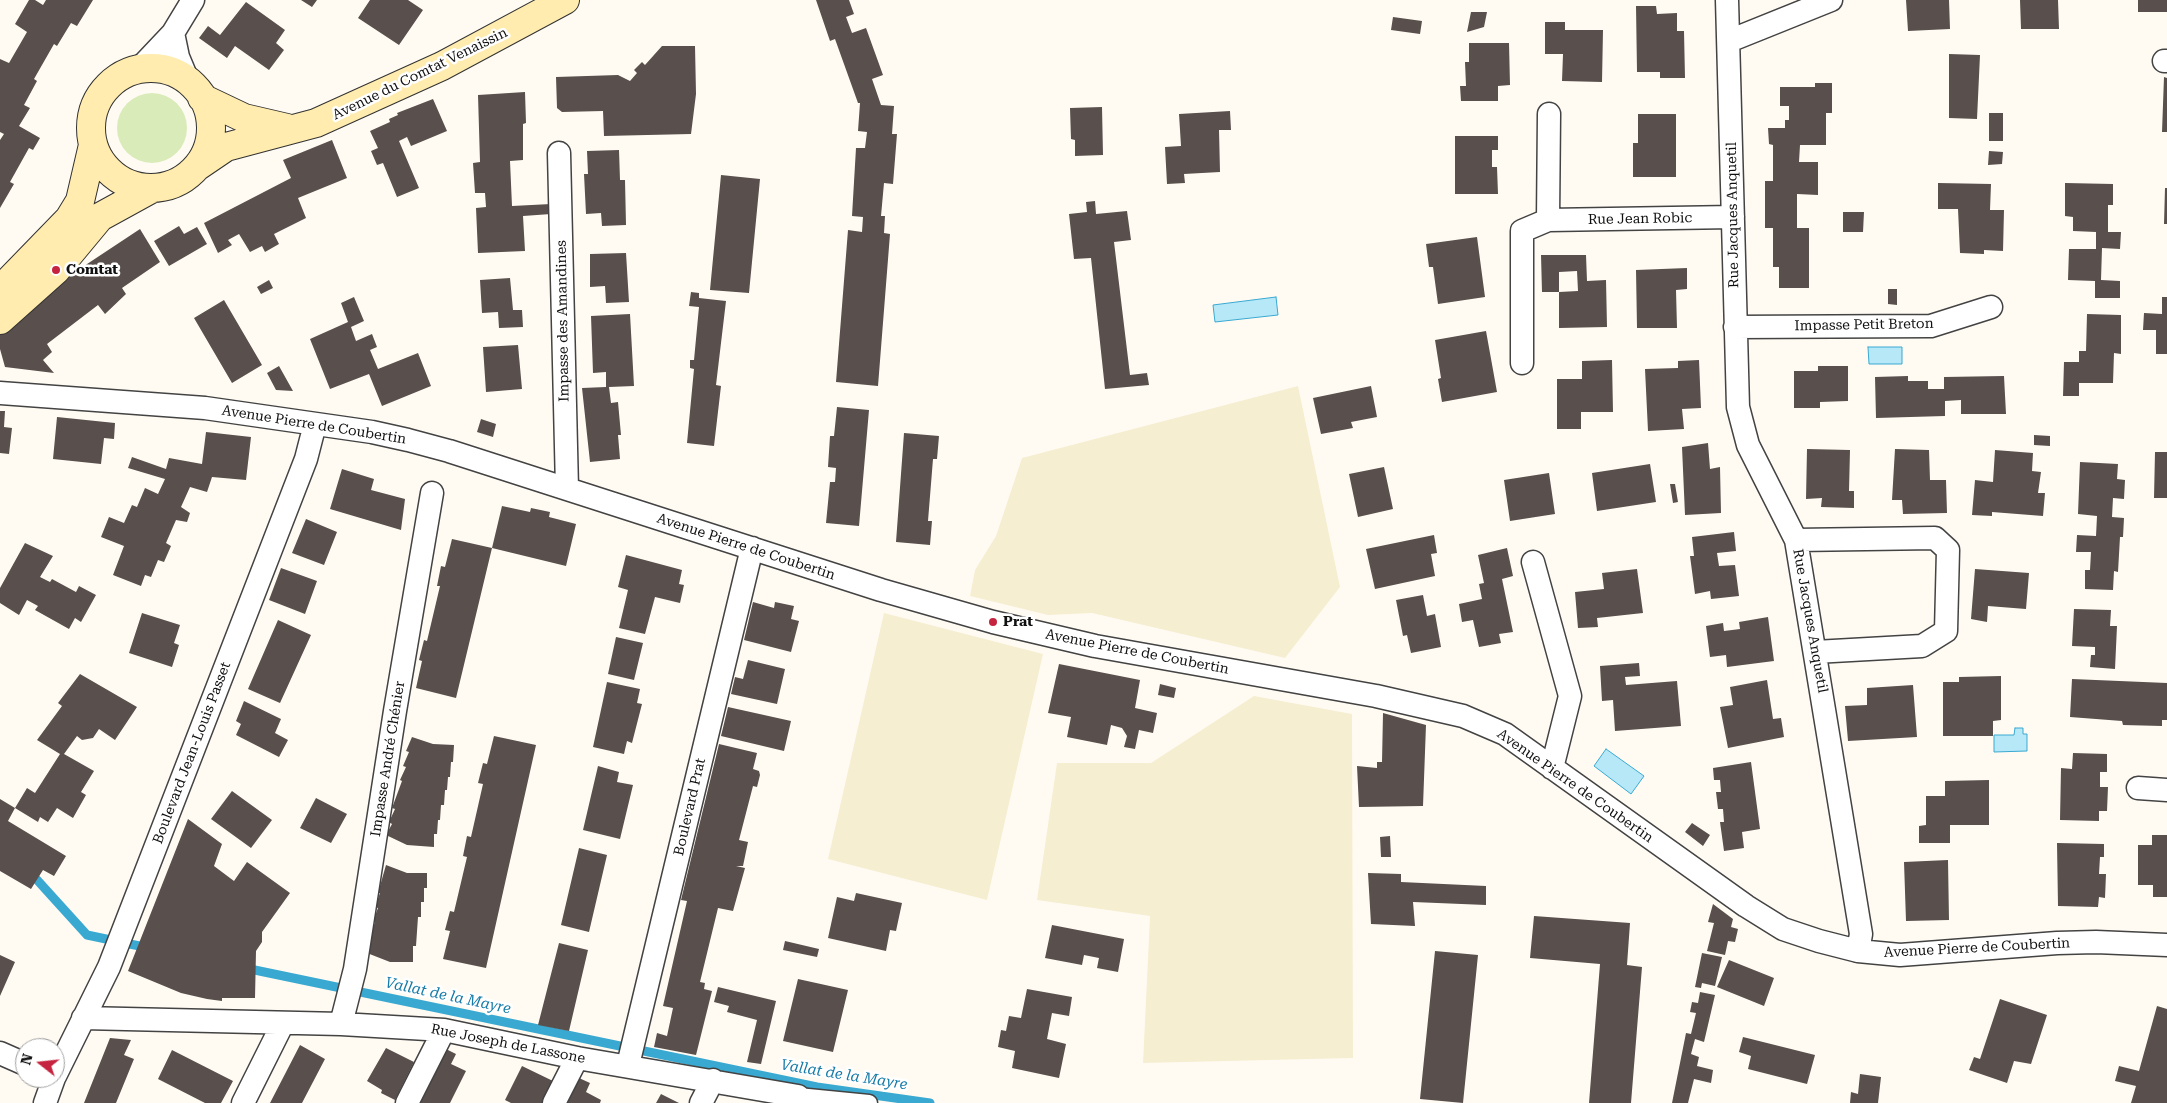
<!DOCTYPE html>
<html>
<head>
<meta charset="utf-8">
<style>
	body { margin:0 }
	#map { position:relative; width:2167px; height:1103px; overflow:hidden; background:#fffbf3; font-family:"Roboto Serif",serif }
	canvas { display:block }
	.north { position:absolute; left:15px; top:1038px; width:50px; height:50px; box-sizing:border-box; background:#fff; border:1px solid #9f9f9f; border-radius:50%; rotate:286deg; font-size:14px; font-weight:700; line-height:20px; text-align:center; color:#101010 }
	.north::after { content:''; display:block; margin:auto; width:18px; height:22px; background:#c5233f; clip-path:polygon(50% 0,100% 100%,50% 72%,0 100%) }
</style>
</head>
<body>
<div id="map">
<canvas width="2167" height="1103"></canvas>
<div class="north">N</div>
</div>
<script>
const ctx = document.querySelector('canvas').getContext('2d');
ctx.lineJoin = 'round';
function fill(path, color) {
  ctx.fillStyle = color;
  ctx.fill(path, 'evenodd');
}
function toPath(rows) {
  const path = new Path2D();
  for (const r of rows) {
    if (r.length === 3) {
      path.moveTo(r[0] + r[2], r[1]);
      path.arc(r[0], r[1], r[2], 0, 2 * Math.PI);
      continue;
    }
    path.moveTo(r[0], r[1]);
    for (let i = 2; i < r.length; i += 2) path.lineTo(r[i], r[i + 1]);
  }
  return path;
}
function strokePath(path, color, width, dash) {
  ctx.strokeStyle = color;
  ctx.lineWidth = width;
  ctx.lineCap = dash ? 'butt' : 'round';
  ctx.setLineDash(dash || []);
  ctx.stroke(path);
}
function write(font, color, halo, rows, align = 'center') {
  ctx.font = font + ' "Roboto Serif",serif';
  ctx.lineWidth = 5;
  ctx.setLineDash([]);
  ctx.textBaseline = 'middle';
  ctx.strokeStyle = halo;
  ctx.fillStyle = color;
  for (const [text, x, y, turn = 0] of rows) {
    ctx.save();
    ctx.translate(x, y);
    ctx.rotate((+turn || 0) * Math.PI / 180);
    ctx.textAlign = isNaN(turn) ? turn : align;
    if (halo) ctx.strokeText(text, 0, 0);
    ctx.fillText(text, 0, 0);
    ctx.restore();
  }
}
fill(toPath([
	[1298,386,1340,587,1285,658,1092,613,1048,615,970,596,975,570,996,536,1022,458],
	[884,613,1043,654,987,900,828,859],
	[1254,696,1352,714,1353,1058,1143,1063,1150,916,1037,900,1057,763,1151,763]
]), '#f6eed1');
fill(toPath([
	[152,128,35]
]), '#daebba');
const water = toPath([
	[1276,297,1278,315,1215,322,1213,305,1276,297],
	[1868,347,1902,347,1902,364,1869,364,1868,347],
	[2015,728,2023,728,2023,734,2027,734,2027,751,1994,752,1994,735,2014,735,2015,728],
	[1606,749,1644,776,1631,794,1594,766,1606,749]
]);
fill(water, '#b6e8f8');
strokePath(water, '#3aa9d1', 1);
strokePath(toPath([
	[29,871,87,935,149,948],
	[245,968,817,1087,930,1103]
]), '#3aa9d1', 9);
fill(toPath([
	[29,0,35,0,43,5,46,0,93,0,77,26,71,23,57,46,54,44,34,79,37,81,24,105,30,108,19,126,40,138,33,150,29,148,10,182,14,184,0,208,0,140,4,134,0,132,0,59,9,63,27,32,15,24],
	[301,0,317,0,312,7],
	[370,0,408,0,423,10,399,45,358,18],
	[816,0,849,0,854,14,846,17,852,33,866,28,883,75,872,79,881,105,894,106,892,134,897,134,893,184,884,183,881,216,885,216,884,233,890,234,878,386,836,382,848,230,862,232,863,217,852,216,856,148,865,148,867,132,858,131,860,103,858,103,835,39,830,41],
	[1906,0,1949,0,1950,29,1908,31],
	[2020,0,2058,0,2059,29,2021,29],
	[2138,0,2167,0,2167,12,2138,12],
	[246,2,285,30,276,43,284,50,269,70,235,46,227,58,199,38,208,26,220,35],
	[1636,6,1656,6,1657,14,1677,13,1677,31,1684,31,1685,78,1660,78,1660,72,1637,72],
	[1471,12,1487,12,1484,27,1467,32],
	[1393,17,1422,21,1420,34,1391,30],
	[1545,22,1565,22,1565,30,1603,30,1602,82,1562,81,1563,54,1545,54],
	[1469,43,1509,43,1510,85,1498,86,1498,101,1461,101,1460,86,1466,86,1465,62,1469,62],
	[662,46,695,46,696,94,691,134,604,136,603,111,562,112,557,108,556,77,618,75,630,81,637,73,634,70,642,62,645,65],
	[1949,54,1980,55,1977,119,1949,118],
	[2164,77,2167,78,2167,132,2162,132],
	[1815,83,1832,83,1832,113,1826,113,1826,145,1800,145,1799,162,1818,162,1818,195,1797,194,1797,228,1809,228,1809,288,1779,288,1779,267,1773,267,1773,228,1765,228,1765,181,1773,181,1773,145,1769,144,1768,128,1785,128,1785,120,1789,120,1789,106,1780,106,1780,87,1815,87],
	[525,92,526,123,523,124,523,160,510,161,512,206,551,204,551,214,523,216,525,251,478,253,476,208,486,207,485,193,475,193,473,163,480,162,478,95],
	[433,99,447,131,411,146,407,137,399,141,419,188,397,197,383,163,377,165,371,151,378,148,370,131,390,122,389,119,398,115,397,113],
	[1102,107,1103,155,1075,156,1075,140,1071,139,1070,108],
	[1230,111,1231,130,1219,130,1220,172,1184,174,1185,183,1167,184,1165,147,1181,146,1179,114],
	[1989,113,2003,113,2003,141,1989,141],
	[1638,114,1676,114,1676,177,1633,177,1633,143,1638,143],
	[1455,136,1498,136,1498,150,1492,150,1492,167,1497,167,1498,194,1455,194],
	[332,140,347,178,298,198,306,218,274,234,279,244,265,252,262,246,250,252,239,234,228,240,232,245,218,253,204,223,291,178,283,160],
	[619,150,620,180,625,180,626,225,602,226,601,213,586,214,584,174,588,174,587,151],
	[1989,151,2003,152,2002,164,1988,165],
	[721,175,760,179,749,293,710,290],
	[1938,183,1991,184,1990,210,2004,210,2003,251,1984,250,1984,254,1960,253,1958,209,1938,209],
	[2065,183,2113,184,2113,205,2108,205,2108,232,2121,232,2120,249,2102,248,2101,280,2120,281,2120,298,2095,298,2095,281,2068,280,2069,249,2096,249,2096,232,2073,231,2073,217,2065,216],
	[2165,188,2167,188,2167,224,2164,224],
	[1095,201,1096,214,1127,211,1131,240,1114,242,1130,375,1147,373,1149,385,1105,389,1091,258,1074,259,1069,214,1087,212,1086,202],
	[1843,212,1864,212,1863,232,1843,232],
	[179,226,184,234,197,227,207,244,169,266,154,241],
	[140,229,160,262,122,288,126,294,105,314,98,305,47,344,52,352,43,360,54,373,5,367,0,349,0,335,72,274],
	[1477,237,1485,297,1438,304,1433,267,1429,267,1426,244],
	[626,253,629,302,606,303,605,286,590,287,590,254],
	[1541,255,1586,255,1587,281,1606,280,1607,327,1559,328,1559,292,1578,291,1577,271,1559,272,1559,292,1542,292],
	[1687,268,1687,289,1676,290,1677,328,1637,328,1636,270],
	[510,278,513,310,522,310,523,327,499,328,498,312,482,313,480,280],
	[269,280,273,288,261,294,257,287],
	[1888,289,1897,289,1897,305,1888,304],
	[691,292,699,293,699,298,726,301,716,385,721,386,714,446,687,443,694,369,690,368,690,360,694,360,699,307,689,306],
	[354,297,364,321,351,327,356,341,372,334,377,347,370,350,378,369,418,353,431,386,382,406,369,374,330,389,310,339,348,322,341,303],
	[2162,297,2167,297,2167,354,2156,354,2156,330,2143,330,2144,313,2162,314],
	[224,300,262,365,232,383,194,318],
	[630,314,634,386,609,387,611,403,618,402,621,435,618,435,620,459,590,462,582,388,606,387,606,372,593,373,591,316],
	[2087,314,2121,315,2121,354,2114,353,2113,383,2079,383,2079,396,2063,396,2064,362,2079,362,2079,351,2086,351],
	[1486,331,1497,392,1442,402,1438,379,1441,378,1435,340],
	[518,345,522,389,486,392,483,347],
	[1612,360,1613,412,1581,412,1581,429,1557,429,1557,379,1582,379,1582,361],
	[1699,360,1701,408,1682,409,1684,429,1648,431,1645,369,1678,368,1678,361],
	[279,366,293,391,276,390,267,373],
	[1818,366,1848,366,1848,401,1820,402,1820,408,1794,408,1794,371,1818,371],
	[1908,376,1908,381,1928,381,1928,389,1944,389,1944,377,2004,376,2006,414,1961,414,1961,400,1945,401,1945,416,1876,418,1875,377],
	[1371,386,1377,417,1351,422,1353,428,1321,434,1313,398],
	[837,407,869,410,859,526,826,523,830,482,835,482,836,468,828,467,830,436,834,436],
	[0,411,5,411,4,427,12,428,9,454,0,453],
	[57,417,115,423,114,439,104,438,101,464,53,459],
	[481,419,496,424,493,437,477,432],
	[206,432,251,437,246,480,212,477,207,492,190,487,181,507,190,513,187,522,176,520,166,543,171,546,164,562,158,560,151,577,145,575,141,586,113,575,124,546,101,537,109,517,124,523,132,505,137,507,145,488,158,494,165,479,128,468,132,457,166,469,169,458,202,464],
	[904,433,939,436,937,459,933,459,928,521,932,521,930,545,896,542],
	[2034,435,2050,436,2050,446,2034,445],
	[1708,443,1710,469,1720,467,1721,513,1685,515,1682,447],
	[1807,449,1850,450,1849,491,1854,491,1854,508,1821,507,1822,498,1806,499],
	[1895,449,1929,450,1930,480,1946,480,1947,513,1903,514,1902,500,1892,500],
	[1995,450,2033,453,2032,471,2041,472,2038,493,2045,493,2043,516,1992,512,1992,516,1972,515,1975,480,1993,482],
	[2155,452,2167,452,2167,498,2154,498],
	[2080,462,2118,464,2117,479,2125,480,2124,499,2113,498,2112,517,2124,518,2123,537,2120,537,2118,572,2114,571,2113,590,2085,589,2085,570,2090,570,2091,552,2076,552,2077,535,2096,536,2097,516,2078,514],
	[1650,464,1656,502,1597,511,1592,473],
	[1384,467,1393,509,1358,517,1349,474],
	[342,469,374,479,371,490,405,499,401,530,330,509],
	[1549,473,1555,514,1510,521,1504,480],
	[1670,484,1675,484,1678,502,1673,503],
	[502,506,530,512,531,508,550,512,549,517,576,524,566,566,492,548,456,698,416,688,422,661,419,660,424,640,427,641,440,586,437,586,441,566,445,567,452,539,492,548],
	[306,519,337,532,324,565,292,553],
	[1734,532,1736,551,1717,553,1719,566,1735,565,1739,596,1711,599,1710,591,1695,594,1690,556,1694,556,1692,537],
	[1434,535,1437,553,1431,554,1435,576,1375,589,1366,549],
	[25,543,53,556,40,577,50,582,52,579,76,592,79,586,96,595,81,622,75,618,69,629,35,610,38,606,27,600,19,615,0,603,0,588],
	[1507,548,1513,576,1502,579,1513,632,1499,634,1501,643,1479,647,1473,620,1462,622,1459,604,1482,599,1479,584,1484,583,1478,555],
	[626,555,682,570,679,584,684,585,680,603,655,597,645,634,619,628,628,590,618,587],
	[281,568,317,581,305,614,269,600],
	[1637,569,1643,613,1597,618,1598,627,1578,628,1575,592,1604,589,1602,573],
	[1975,569,2029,573,2026,609,1988,606,1987,622,1971,619],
	[1423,595,1427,616,1435,614,1441,647,1411,653,1407,635,1403,636,1396,600],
	[753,602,774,608,775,602,794,606,791,619,799,621,791,652,744,640],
	[2074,609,2111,610,2110,626,2117,626,2115,669,2090,667,2091,655,2095,655,2095,647,2072,646],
	[142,613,180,625,174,643,179,645,172,667,129,653],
	[1768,617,1774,661,1727,667,1726,655,1710,657,1706,626,1723,623,1724,631,1740,629,1739,622],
	[278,620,311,635,280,703,248,689],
	[616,637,643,643,634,680,608,674],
	[748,660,785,669,777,704,731,694,735,677,743,679],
	[1639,663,1640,676,1625,677,1626,685,1677,681,1681,726,1615,731,1613,700,1602,701,1600,666],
	[1059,664,1140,680,1135,708,1157,713,1153,733,1139,730,1135,749,1124,747,1127,736,1122,728,1111,725,1107,745,1067,737,1071,717,1048,713],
	[80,674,137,707,115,740,99,729,93,738,82,740,77,736,64,754,94,771,81,792,86,795,73,818,57,808,48,822,40,817,38,822,15,808,27,788,35,793,60,754,37,740,62,706,58,703],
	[2001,676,2001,720,1993,721,1993,736,1943,736,1943,682,1959,682,1959,677],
	[2072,679,2167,683,2167,720,2162,720,2162,726,2123,725,2122,721,2070,717],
	[1767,680,1773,719,1781,718,1784,737,1728,748,1720,707,1733,705,1730,687],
	[607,682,640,689,637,703,642,704,632,743,627,741,624,754,593,747],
	[1160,684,1176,688,1174,698,1158,695],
	[1913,685,1917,737,1848,741,1845,706,1867,705,1867,688],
	[244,701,281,719,275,733,288,740,279,757,236,735,241,724,236,721],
	[728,707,791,721,784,751,721,736],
	[1383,713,1426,725,1423,806,1359,807,1357,766,1377,768,1377,762,1382,762],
	[494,736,536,745,486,968,443,959,450,931,445,930,450,911,454,912,467,857,463,856,467,836,471,837,483,784,478,783,483,763,487,764],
	[412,737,433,744,454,745,453,762,451,762,450,777,448,777,447,790,445,790,444,805,441,805,440,820,438,820,437,834,434,834,434,847,407,845,386,835,392,824,389,822,395,809,392,808,402,781,400,780,406,767,403,766,409,752,406,751],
	[719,744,757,753,753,769,759,771,760,775,757,787,753,786,739,840,748,842,743,866,736,866,745,868,733,911,718,908,700,982,705,983,704,989,712,991,696,1055,654,1047,657,1033,667,1036,673,1008,663,1006,687,901,681,900],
	[2073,753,2107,754,2107,772,2100,772,2100,787,2108,787,2107,811,2099,811,2099,821,2060,820,2061,768,2072,769],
	[1751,762,1760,829,1742,832,1744,848,1724,851,1720,822,1724,822,1723,809,1718,809,1716,792,1721,792,1720,780,1714,780,1713,768],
	[598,766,619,772,617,782,633,785,620,839,583,830],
	[1989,780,1989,825,1950,825,1950,843,1919,843,1919,826,1926,825,1926,796,1945,796,1945,781],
	[232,791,272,820,251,848,211,819],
	[316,798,347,814,331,843,300,828],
	[0,799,15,808,8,821,66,856,54,876,43,870,31,889,0,871],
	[188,819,222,844,214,866,234,881,247,862,290,893,262,932,262,942,256,951,255,998,222,998,222,1001,207,999,181,993,128,971],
	[1692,823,1710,835,1703,846,1685,832],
	[2152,835,2167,835,2167,897,2153,897,2153,885,2138,885,2138,845,2152,845],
	[1390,836,1391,857,1381,857,1380,837],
	[2057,843,2104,844,2104,857,2100,857,2099,874,2106,874,2105,898,2099,897,2098,907,2058,906],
	[579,848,607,855,589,932,561,925],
	[1948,860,1949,920,1906,921,1904,862],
	[386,865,407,873,427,873,427,888,424,888,424,902,421,902,421,917,418,917,416,946,413,946,413,962,390,962,367,953,372,938,370,937,375,922,373,921,378,908,375,907,380,893,378,893],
	[1368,873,1401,874,1401,882,1486,886,1486,905,1413,902,1415,926,1371,924],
	[856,893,902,903,896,931,890,930,886,951,828,938,837,897,854,901],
	[1713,904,1733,919,1731,927,1738,929,1735,942,1728,941,1725,955,1707,951,1714,923,1708,922],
	[1534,916,1630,923,1627,965,1642,967,1631,1103,1589,1103,1600,964,1530,958],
	[1052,925,1124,939,1118,972,1097,968,1099,958,1084,955,1082,965,1045,958],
	[785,941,819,949,817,957,783,950],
	[559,943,588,950,569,1031,538,1025],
	[1435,951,1478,955,1463,1103,1420,1099],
	[1702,953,1722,957,1715,986,1702,983,1701,988,1695,987],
	[0,955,15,962,0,996],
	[1729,960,1774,978,1764,1006,1717,987],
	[798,979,848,990,833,1052,783,1041],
	[718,987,776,1001,761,1064,747,1062,757,1020,727,1012,729,1006,714,1002],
	[1027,989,1072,997,1069,1016,1052,1013,1047,1039,1066,1044,1059,1078,1012,1068,1015,1051,998,1047,1001,1030,1006,1031,1009,1016,1021,1018],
	[1700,992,1715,995,1704,1042,1695,1039,1691,1054,1699,1057,1697,1066,1713,1070,1711,1083,1694,1079,1688,1103,1672,1103,1686,1033,1691,1034,1696,1013,1690,1012,1692,1002,1698,1003],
	[2000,999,2047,1015,2031,1064,2014,1061,2007,1083,1969,1070,1974,1057,1980,1059],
	[2157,1006,2167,1009,2167,1103,2131,1103,2136,1086,2115,1081,2119,1066,2139,1071],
	[1743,1037,1815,1055,1807,1084,1748,1069,1751,1056,1739,1052],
	[110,1038,131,1040,124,1055,134,1059,116,1103,84,1103],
	[300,1045,325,1059,302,1103,270,1103],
	[386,1048,414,1062,395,1100,381,1093,382,1090,367,1081],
	[446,1049,456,1054,451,1064,466,1071,450,1103,418,1103],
	[172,1050,233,1081,221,1103,205,1103,158,1079],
	[522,1066,553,1081,542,1103,511,1103,505,1100],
	[1860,1074,1881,1077,1878,1103,1850,1103,1851,1092,1858,1094],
	[579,1078,590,1083,586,1092,601,1100,600,1103,566,1103],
	[661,1094,679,1103,656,1103]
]), '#594f4c');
const pedestrian = toPath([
	[798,1096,869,1103]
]);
const minor = toPath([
	[1727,0,1738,407,1748,445,1796,540,1861,934,1858,951],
	[173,33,178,57,188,81],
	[1729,41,1831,0],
	[2164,61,2167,61],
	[138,70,173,33,193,0],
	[559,153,567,489],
	[1548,220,1549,114],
	[1735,327,1931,326,1991,307],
	[1522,363,1522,231,1548,220,1733,217],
	[0,393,205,408,372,432,408,440,449,451,881,590,993,622,1095,646,1376,696,1463,716,1505,734,1746,906,1783,929,1819,941,1858,951,1900,955,2057,943,2096,942,2167,945],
	[1796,540,1935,538,1948,550,1946,631,1922,646,1815,652],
	[1533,562,1570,696,1552,768],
	[2138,788,2167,790],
	[83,1018,341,1024,444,1030,577,1058,798,1096],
	[341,1024,355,969,395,711,432,493],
	[0,1053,25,1064],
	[628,1065,752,548],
	[55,1076,109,967,306,459,315,424],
	[45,1103,54,1078],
	[243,1103,283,1023],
	[407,1103,444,1030],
	[554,1103,577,1058],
	[701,1103,713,1080]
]);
const secondary = toPath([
	[151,128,60],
	[202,98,244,118,287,128],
	[198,166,226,147,316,123,442,66,565,0],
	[0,290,69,219,80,201,93,145],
	[0,320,56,270,100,217,151,189]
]);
strokePath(pedestrian, '#434343', 19);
strokePath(minor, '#434343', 25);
strokePath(secondary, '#323232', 30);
strokePath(pedestrian, '#fff', 16);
strokePath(minor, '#fff', 22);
strokePath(secondary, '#ffecae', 28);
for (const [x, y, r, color] of [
	[56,270,5,"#c5233f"],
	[993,622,5,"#c5233f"]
]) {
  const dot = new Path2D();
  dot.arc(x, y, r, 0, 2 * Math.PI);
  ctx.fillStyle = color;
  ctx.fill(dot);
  strokePath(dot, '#fff', 2);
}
write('14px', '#101010', '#fff', [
	["Avenue du Comtat Venaissin",420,74,-26],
	["Rue Jacques Anquetil",1733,215,-91],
	["Rue Jean Robic",1640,219,-1],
	["Impasse des Amandines",563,321,-91],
	["Impasse Petit Breton",1864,325,-1],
	["Avenue Pierre de Coubertin",314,425,9],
	["Avenue Pierre de Coubertin",746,547,18],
	["Rue Jacques Anquetil",1810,621,80],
	["Avenue Pierre de Coubertin",1137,652,11],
	["Boulevard Jean-Louis Passet",192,753,-69],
	["Impasse André Chénier",388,759,-81],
	["Avenue Pierre de Coubertin",1575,786,35],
	["Boulevard Prat",690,807,-77],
	["Avenue Pierre de Coubertin",1977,948,-3],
	["Rue Joseph de Lassone",508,1044,11]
]);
write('bold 14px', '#101010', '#fff', [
	["Comtat",66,270],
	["Prat",1003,622]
], 'left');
write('italic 15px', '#147aa7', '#fff', [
	["Vallat de la Mayre",448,996,12],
	["Vallat de la Mayre",844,1075,9]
]);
</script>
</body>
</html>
